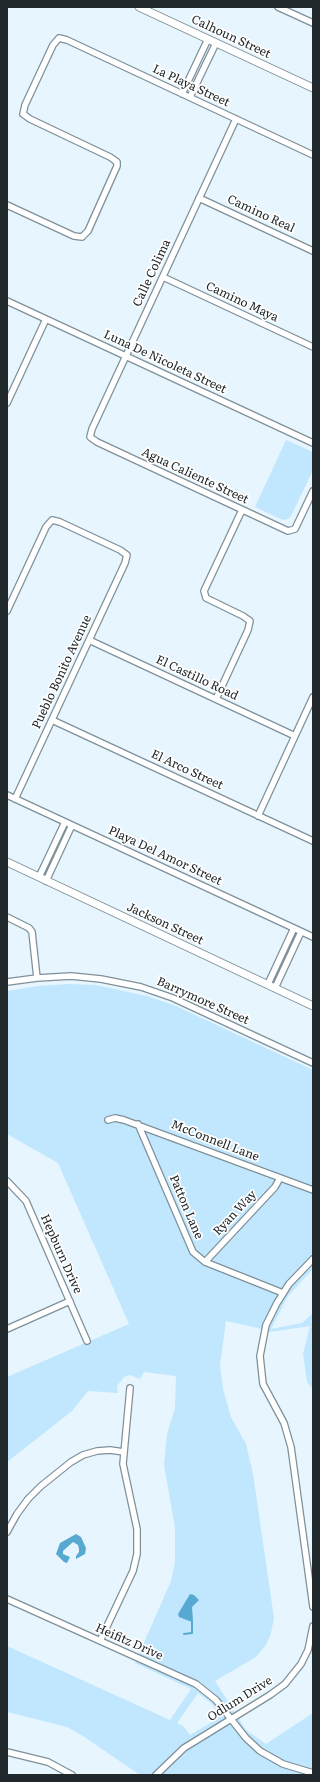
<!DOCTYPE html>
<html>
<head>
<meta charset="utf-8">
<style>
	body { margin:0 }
	#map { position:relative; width:320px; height:1782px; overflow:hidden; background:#e6f5fe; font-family:Literata,serif }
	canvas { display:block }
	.frame { position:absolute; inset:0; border:8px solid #21282b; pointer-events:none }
</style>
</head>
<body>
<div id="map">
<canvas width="320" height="1782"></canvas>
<div class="frame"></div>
</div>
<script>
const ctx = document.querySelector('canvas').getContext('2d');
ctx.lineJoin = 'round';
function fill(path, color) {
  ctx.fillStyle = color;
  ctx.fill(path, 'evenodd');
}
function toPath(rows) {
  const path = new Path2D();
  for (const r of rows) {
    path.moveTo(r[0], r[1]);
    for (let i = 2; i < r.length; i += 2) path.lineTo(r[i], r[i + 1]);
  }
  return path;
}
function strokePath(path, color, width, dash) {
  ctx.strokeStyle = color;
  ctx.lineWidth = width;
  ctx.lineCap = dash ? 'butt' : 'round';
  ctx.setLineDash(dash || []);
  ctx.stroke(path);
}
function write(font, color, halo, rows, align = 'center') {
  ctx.font = font + ' Literata,serif';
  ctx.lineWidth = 3.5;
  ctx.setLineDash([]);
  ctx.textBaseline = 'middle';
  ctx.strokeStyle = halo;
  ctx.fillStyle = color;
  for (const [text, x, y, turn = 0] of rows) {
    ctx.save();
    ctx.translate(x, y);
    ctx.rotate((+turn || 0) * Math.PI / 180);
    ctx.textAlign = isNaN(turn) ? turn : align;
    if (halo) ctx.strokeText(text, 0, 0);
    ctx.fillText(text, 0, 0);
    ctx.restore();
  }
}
fill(toPath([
	[286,440,313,452,313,470,291,516,288,519,283,520,255,507],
	[68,984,96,985,147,996,176,1006,313,1070,313,1269,288,1296,271,1329,302,1323,313,1313,313,1389,307,1382,303,1354,310,1326,270,1332,258,1328,226,1321,220,1365,223,1389,231,1417,246,1444,253,1474,274,1618,271,1633,266,1645,256,1657,215,1681,246,1730,266,1744,313,1713,313,1775,140,1775,83,1736,67,1727,7,1712,7,1646,170,1720,191,1689,135,1663,171,1581,175,1562,175,1528,164,1465,167,1434,175,1408,176,1376,144,1372,140,1379,130,1375,124,1377,117,1386,118,1393,88,1391,72,1411,7,1462,7,1377,129,1324,58,1163,7,1134,7,991,38,986],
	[198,1693,211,1703,218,1713,215,1720,190,1735,184,1727,177,1723]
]), '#c0e7fd');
fill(toPath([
	[76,1534,81,1537,86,1548,85,1554,76,1559,76,1556,79,1552,79,1549,78,1545,73,1542,63,1551,63,1554,70,1557,67,1563,64,1562,56,1554,60,1543],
	[190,1594,194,1595,199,1600,192,1607,193,1621,192,1622,179,1617,178,1614]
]), '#58a9d2');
strokePath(toPath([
	[184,1634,192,1633,192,1622]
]), '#58a9d2', 2);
const minor = toPath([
	[278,7,313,23],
	[182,94,208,39],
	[190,97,216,43],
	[236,119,92,429,90,437,97,442,288,531,295,529,313,491],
	[199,198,313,251],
	[7,205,74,236,82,237,88,231,117,166,117,162,110,157,30,119,23,114,25,105,53,45,59,38,67,40,313,155],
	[163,277,313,347],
	[7,301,313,443],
	[7,403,46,319],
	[7,611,46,527,52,520,60,522,120,550,127,555,125,563,15,799],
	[89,640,295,736],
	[216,699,248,630,250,621,243,616,206,598,204,591,242,510],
	[52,720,313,841],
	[7,795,313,937],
	[258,816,313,697],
	[39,877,65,822],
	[46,881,72,825],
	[7,917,29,928,32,932,37,978],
	[7,982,37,978,71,976,101,979,141,987,173,998,313,1063],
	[268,984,294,928],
	[275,988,301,932],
	[108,1120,115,1118,124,1120,313,1190],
	[138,1124,193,1252,205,1262,283,1293],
	[7,1181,26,1201,87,1341],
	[313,1259,289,1284,277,1303,266,1325,260,1356,263,1384,284,1423,291,1447,313,1607],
	[205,1262,275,1187,280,1178],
	[7,1329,70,1301],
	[7,1532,17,1514,28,1499,41,1486,71,1462,83,1455,97,1451,110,1450,124,1452],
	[7,1599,196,1684,216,1700,246,1738,260,1751,283,1764,313,1773],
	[100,1641,133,1571,137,1554,137,1529,123,1464,130,1388],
	[7,1752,48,1762,72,1775],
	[156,1775,184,1748,270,1695,285,1684,301,1664,308,1650,313,1626]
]);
const tertiary = toPath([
	[139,7,313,88]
]);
const secondary = toPath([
	[7,862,313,1006]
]);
strokePath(minor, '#7f9099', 8);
strokePath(tertiary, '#7f9099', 9);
strokePath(secondary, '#7f9099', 9);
strokePath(minor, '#fff', 5.5);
strokePath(tertiary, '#fff', 7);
strokePath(secondary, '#fff', 7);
write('12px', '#21282b', '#fff', [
	["Calhoun Street",231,37,25],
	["La Playa Street",191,86,25],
	["Camino Real",261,214,25],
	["Calle Colima",152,273,-65],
	["Camino Maya",242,302,25],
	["Luna De Nicoleta Street",165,362,25],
	["Agua Caliente Street",195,476,25],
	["Pueblo Bonito Avenue",62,672,-65],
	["El Castillo Road",197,678,25],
	["El Arco Street",187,770,25],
	["Playa Del Amor Street",165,856,25],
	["Jackson Street",165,924,25],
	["Barrymore Street",203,1001,24],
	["McConnell Lane",215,1141,21],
	["Patton Lane",186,1207,67],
	["Ryan Way",235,1213,-47],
	["Hepburn Drive",61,1254,66],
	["Heifitz Drive",129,1642,24],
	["Odlum Drive",240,1699,-32]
]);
</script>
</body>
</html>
